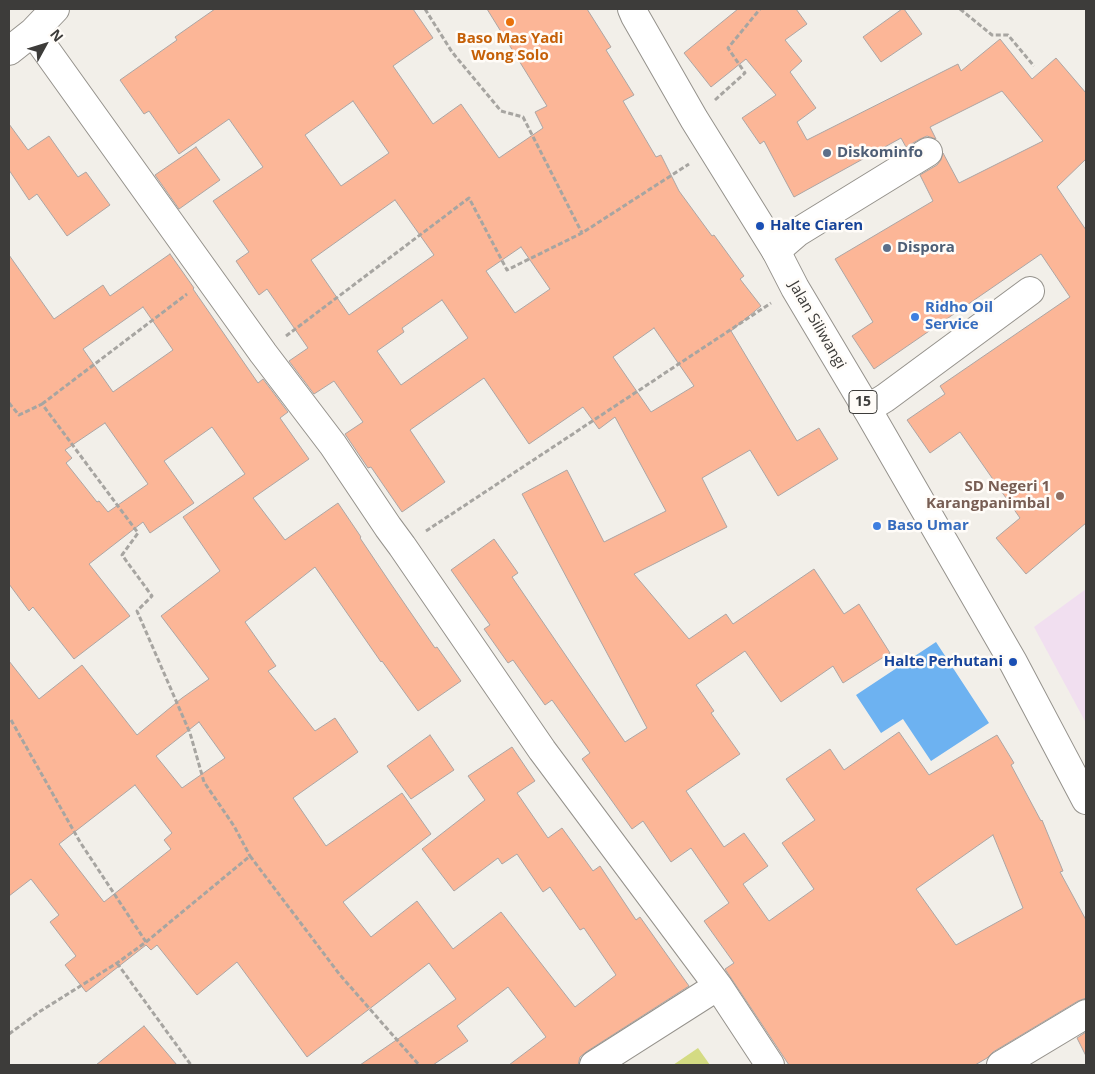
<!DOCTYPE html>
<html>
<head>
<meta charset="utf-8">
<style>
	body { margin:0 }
	#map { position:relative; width:1095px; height:1074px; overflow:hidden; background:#f2efe9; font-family:"Open Sans",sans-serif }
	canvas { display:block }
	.frame { position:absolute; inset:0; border:10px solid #3d3c3a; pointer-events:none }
	.north { position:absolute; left:20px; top:20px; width:50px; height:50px; -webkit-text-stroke:4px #fffcf8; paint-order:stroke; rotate:51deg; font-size:14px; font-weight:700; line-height:20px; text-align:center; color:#3d3c3a }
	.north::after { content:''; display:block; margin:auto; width:18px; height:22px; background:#3d3c3a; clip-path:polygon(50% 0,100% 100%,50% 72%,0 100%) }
</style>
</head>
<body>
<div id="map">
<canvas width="1095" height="1074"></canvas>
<div class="frame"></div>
<div class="north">N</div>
</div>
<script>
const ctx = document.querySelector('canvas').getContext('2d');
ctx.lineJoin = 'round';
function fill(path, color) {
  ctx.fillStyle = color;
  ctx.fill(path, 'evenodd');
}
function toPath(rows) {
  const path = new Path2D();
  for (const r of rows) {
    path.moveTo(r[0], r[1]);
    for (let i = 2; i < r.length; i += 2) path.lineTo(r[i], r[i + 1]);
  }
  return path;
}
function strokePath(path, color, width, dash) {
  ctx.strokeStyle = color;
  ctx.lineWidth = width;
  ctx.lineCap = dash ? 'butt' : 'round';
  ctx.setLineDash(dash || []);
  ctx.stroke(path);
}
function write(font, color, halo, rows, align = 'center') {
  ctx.font = font + ' "Open Sans",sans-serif';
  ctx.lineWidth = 5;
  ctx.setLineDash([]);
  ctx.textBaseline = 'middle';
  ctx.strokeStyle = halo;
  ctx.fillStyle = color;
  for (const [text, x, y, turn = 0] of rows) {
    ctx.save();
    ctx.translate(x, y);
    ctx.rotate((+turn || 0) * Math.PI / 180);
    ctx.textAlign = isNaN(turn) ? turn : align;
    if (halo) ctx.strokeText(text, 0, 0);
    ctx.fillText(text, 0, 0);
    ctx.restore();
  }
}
fill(toPath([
	[1086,589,1086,723,1034,627]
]), '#f1dff0');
fill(toPath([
	[698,1048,710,1065,673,1065]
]), '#d4db83');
fill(toPath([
	[936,642,989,723,931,761,903,719,881,733,856,695]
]), '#6db2f1');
const building = toPath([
	[215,9,413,9,433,38,393,66,433,124,461,104,499,158,543,128,535,112,547,106,487,9,587,9,611,47,606,50,634,95,623,101,656,157,661,155,679,191,712,236,714,235,744,276,740,279,761,306,731,331,797,441,819,428,838,459,778,496,750,450,702,478,727,527,634,574,689,639,726,614,733,624,814,569,844,614,859,604,890,653,843,683,833,666,781,702,745,651,696,685,714,711,711,713,740,754,686,791,724,847,744,833,768,866,743,884,769,921,814,889,782,843,815,820,786,779,830,749,844,770,899,732,929,775,997,735,1014,763,1011,765,1041,821,1042,820,1063,871,1060,872,1086,920,1086,998,1078,1001,993,1052,987,1058,975,1065,789,1065,725,969,734,963,704,921,729,903,691,848,671,862,643,821,632,829,582,759,590,753,552,700,545,705,513,660,508,663,484,629,490,625,451,570,494,539,518,573,512,577,625,742,647,728,522,494,567,470,604,542,666,511,615,417,599,429,583,407,529,444,484,378,410,430,445,482,402,512,371,467,368,468,345,434,363,422,334,381,314,394,289,361,308,348,267,289,259,295,236,261,249,252,213,201,263,167,229,119,179,154,149,111,144,114,120,80,177,40,175,37,215,9],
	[353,101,389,153,341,186,305,135,353,101],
	[395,200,434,255,349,315,311,260,395,200],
	[521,247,550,289,515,313,486,271,521,247],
	[442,300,468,338,401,385,377,351,404,332,402,328,442,300],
	[654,328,694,386,651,412,613,357,654,328],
	[993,835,1023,908,956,945,916,889,993,835],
	[738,9,796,9,807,24,785,40,802,61,790,72,816,108,797,122,807,140,958,64,961,71,1000,39,1032,79,1056,58,1086,93,1086,159,1057,187,1086,230,1086,523,1026,574,996,538,1020,518,960,432,930,453,907,420,945,394,940,386,1070,297,1041,254,874,369,852,336,873,322,835,259,933,201,920,175,937,165,941,160,943,153,959,183,1043,141,1002,91,930,127,936,139,927,136,920,139,906,147,901,138,794,197,764,141,760,144,742,118,776,95,746,59,711,87,684,53,738,9],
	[902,9,904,9,922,34,881,62,863,37,902,9],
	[9,124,28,150,49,136,78,177,86,172,110,205,67,236,37,194,29,200,9,170,9,124],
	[196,147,220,180,179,209,155,175,196,147],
	[170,254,194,288,193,289,258,383,263,379,288,412,280,418,309,459,253,498,285,540,338,503,361,537,360,538,391,584,435,648,437,647,461,681,418,711,382,661,381,662,315,567,245,622,276,666,268,671,315,731,335,718,358,752,293,798,326,846,402,793,431,834,343,902,371,937,417,901,453,949,501,912,575,1007,616,975,584,928,580,930,550,887,543,892,517,854,502,864,498,858,454,891,422,849,485,800,468,776,512,747,535,781,517,793,548,838,562,828,593,871,600,866,636,920,640,917,689,986,586,1052,580,1057,578,1065,509,1065,546,1037,508,987,457,1026,468,1041,433,1065,360,1065,456,999,429,963,307,1057,237,962,197,995,157,945,151,950,146,945,86,992,65,965,76,956,50,922,59,915,31,879,9,896,9,661,39,699,82,665,137,735,182,698,209,679,161,616,220,571,183,517,245,474,212,427,164,461,194,503,150,533,143,522,89,564,130,616,74,659,33,607,29,611,9,584,9,255,54,319,103,285,110,296,170,254],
	[143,307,173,350,113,392,83,349,143,307],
	[105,423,148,484,108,512,99,501,97,502,66,463,72,458,65,450,105,423],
	[199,722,225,758,182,788,156,756,199,722],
	[135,785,172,833,164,840,171,849,104,902,59,844,135,785],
	[430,735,454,770,411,799,387,766,430,735],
	[144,1026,177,1065,96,1065,144,1026],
	[1086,1032,1086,1056,1077,1038,1086,1032]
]);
fill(building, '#fcb697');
strokePath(building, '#aca5a3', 1);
const minor = toPath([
	[33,32,263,353,333,445,388,527,402,546,542,750,718,986,770,1065],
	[9,51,33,32,55,9],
	[776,251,798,232,928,152],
	[867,409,885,398,1030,291],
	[594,1065,718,986],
	[1001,1065,1086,1014]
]);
const highway = toPath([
	[632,9,635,16,694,119,776,251,795,288,867,409,1013,662,1086,800]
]);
strokePath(minor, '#95928c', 30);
strokePath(highway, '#95928c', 30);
strokePath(toPath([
	[425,9,452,52,501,111,523,117,582,233],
	[960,9,992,35,1008,35,1034,66],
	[715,100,745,73,728,48,760,9],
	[286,336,469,198,507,270,582,233,689,164],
	[9,403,19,415,42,404,138,533,122,555,152,596,137,611,190,733,204,782,234,826,250,856],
	[42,404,187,294],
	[426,531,771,303],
	[11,720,80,842,146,942],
	[117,963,191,1065],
	[9,1034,39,1012,117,963,146,942,250,856,340,975,419,1065]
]), '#a7a5a1', 3, [5, 2.5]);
strokePath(minor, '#fff', 28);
strokePath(highway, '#fff', 28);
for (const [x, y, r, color] of [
	[510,22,5,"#e8710a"],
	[827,153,5,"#5c6f8a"],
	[760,226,5,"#1a4fb4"],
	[887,248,5,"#5c6f8a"],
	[915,317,5,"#3f7fe0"],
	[1060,496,5,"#8d6e63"],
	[877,526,5,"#3f7fe0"],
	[1013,662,5,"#1a4fb4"]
]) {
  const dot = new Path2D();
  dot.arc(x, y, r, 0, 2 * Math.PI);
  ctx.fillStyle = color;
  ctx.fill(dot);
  strokePath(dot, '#fffcf8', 2);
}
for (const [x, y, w] of [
	[863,402,28]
]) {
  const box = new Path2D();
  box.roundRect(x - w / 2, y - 11.5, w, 23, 4);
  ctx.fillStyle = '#fffcf8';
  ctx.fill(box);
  strokePath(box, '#3d3c3a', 1);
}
write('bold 14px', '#3d3c3a', null, [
	["15",863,402]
]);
write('bold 15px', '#c56008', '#fffcf8', [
	["Baso Mas Yadi",510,39],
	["Wong Solo",510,56]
]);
write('bold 15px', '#4e5e75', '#fffcf8', [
	["Diskominfo",837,153],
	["Dispora",897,248]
], 'left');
write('bold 15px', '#164399', '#fffcf8', [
	["Halte Ciaren",770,226],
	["Halte Perhutani",1003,662,"right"]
], 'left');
write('bold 15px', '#366cbe', '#fffcf8', [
	["Ridho Oil",925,308],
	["Service",925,325],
	["Baso Umar",887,526]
], 'left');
write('15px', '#3d3c3a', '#fffcf8', [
	["Jalan Siliwangi",817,325,60]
]);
write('bold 15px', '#785e54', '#fffcf8', [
	["SD Negeri 1",1050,487],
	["Karangpanimbal",1050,504]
], 'right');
</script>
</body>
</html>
